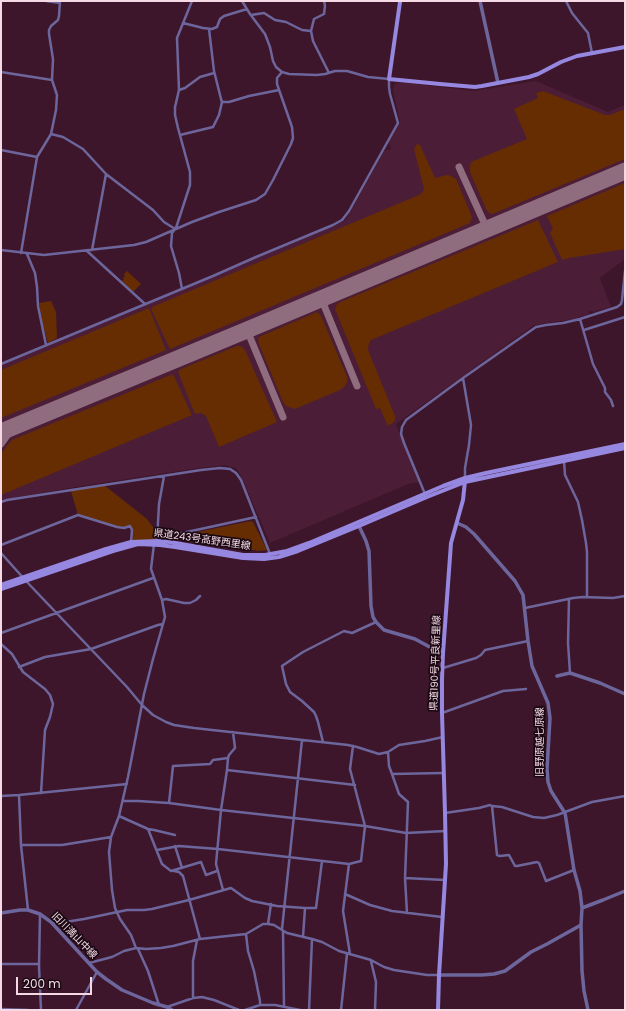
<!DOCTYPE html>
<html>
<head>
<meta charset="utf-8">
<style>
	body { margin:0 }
	#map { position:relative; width:626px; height:1011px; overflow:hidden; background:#3e162b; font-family:Poppins,sans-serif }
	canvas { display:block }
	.frame { position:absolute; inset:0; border:2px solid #f5dae6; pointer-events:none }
	.scale { position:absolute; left:16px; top:977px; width:76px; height:18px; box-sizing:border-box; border:2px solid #f5dae6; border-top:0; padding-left:5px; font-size:12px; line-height:14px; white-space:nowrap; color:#f5dae6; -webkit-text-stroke:3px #1a0912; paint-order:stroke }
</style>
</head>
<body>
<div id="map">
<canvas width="626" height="1011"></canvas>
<div class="frame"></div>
<div class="scale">200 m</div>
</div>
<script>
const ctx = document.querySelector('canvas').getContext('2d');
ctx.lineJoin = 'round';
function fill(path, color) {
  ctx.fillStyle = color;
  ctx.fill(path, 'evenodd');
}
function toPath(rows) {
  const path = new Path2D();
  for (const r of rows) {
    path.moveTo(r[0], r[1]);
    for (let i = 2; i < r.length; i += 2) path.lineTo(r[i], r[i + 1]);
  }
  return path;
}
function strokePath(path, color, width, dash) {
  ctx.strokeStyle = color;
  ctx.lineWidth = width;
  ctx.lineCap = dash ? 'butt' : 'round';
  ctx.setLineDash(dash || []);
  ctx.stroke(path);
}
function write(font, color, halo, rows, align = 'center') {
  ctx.font = font + ' Poppins,"Noto Sans JP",sans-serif';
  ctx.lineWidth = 3.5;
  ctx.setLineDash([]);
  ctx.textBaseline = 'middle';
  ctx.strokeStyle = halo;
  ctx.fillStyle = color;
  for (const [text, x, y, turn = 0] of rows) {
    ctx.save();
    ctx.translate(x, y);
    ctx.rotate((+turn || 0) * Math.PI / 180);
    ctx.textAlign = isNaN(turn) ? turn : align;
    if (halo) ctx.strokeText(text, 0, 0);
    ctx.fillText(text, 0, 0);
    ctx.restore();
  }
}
fill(toPath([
	[536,81,608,112,625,105,625,259,600,278,611,307,593,312,592,311,590,311,589,312,589,314,574,319,534,325,396,424,419,482,408,484,270,543,241,476,236,468,225,465,199,468,81,486,1,500,1,365,336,225,345,220,350,213,384,151,387,150,390,150,391,148,389,144,389,141,400,122,393,90,394,85,397,83,407,83,474,91]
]), '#4b1d36');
fill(toPath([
	[543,91,605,115,610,115,625,109,625,159,497,212,492,214,489,213,486,209,470,172,470,167,471,162,527,139,514,109,538,98,536,93],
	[417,144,420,145,435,178,447,175,451,176,456,179,472,217,470,223,170,349,151,309,152,307,419,195,423,192,424,189,414,149],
	[625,183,625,249,569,258,562,260,550,233,553,229,547,216],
	[538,220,558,262,371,340,369,343,368,350,395,416,395,419,394,422,388,426,380,408,376,409,337,314,335,310,336,306,338,303],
	[127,271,141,284,133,292,122,281,124,279,123,278,125,276,124,274],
	[51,301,56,312,57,338,48,343,42,321,39,303],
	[149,308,166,350,1,418,1,370],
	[317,312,321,316,347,377,347,382,345,386,340,390,295,409,286,406,283,402,259,344,258,340,259,337],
	[237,346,241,346,245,350,277,422,219,447,206,416,201,413,195,414,178,372,181,369],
	[173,374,192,415,1,495,1,453,12,440],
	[104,485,147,519,158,534,157,541,131,542,132,530,129,526,124,528,78,515,71,491],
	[251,521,253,522,267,550,257,551,256,550,246,550,173,537]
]), '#662d03');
strokePath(toPath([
	[459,167,487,229],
	[321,298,357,386],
	[247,330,283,417],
	[1,444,14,426]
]), '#8f6c7e', 7);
strokePath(toPath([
	[1,432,247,330,625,171]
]), '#8f6c7e', 17);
strokePath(toPath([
	[46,1,60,3],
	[324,1,325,6,324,14,314,19,311,31,313,41,329,73],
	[566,1,572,13,588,33,592,53],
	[251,15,264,13,275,20,286,22,302,30,311,31],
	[183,23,203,28,212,29,217,27,220,19,224,16,247,9],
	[1,72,52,80],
	[179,90,185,88,200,77,214,73],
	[222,102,229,102,249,96,279,90],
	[51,134,63,137,83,149,106,174,153,210,164,222,172,227,174,228],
	[180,135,213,127,219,115,222,102,221,99,214,71,209,29],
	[1,150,37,157],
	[1,250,44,255,134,245,146,242,192,222,219,212,256,200,265,194,273,180,291,144,293,138,292,127,277,84,277,78,282,72],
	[92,250,106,174],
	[87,251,145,304],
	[21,253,37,157,51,134,56,110,57,95,52,80,53,59,49,34,49,30,51,26,58,20,59,16,60,1],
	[27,254,35,273,37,287,38,306,46,345],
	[182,289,179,273,171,246,172,233,176,228,190,185,190,172,178,128,175,115,175,107,179,90,177,38,192,1],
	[580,319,593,364,605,388,605,392,611,400,613,406],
	[584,330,625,317],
	[1,364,213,276,256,257,333,225,342,220,349,211,398,123,390,94,389,87,389,79,368,77,347,71,335,71,325,74,317,75,289,74,282,72,276,67,273,61,270,47,265,34,250,14,242,1],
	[463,378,471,425,469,445,465,468,465,478],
	[564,461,565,475,578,502,582,520,586,543,587,552,587,597],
	[425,494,404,443,401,434,402,427,406,420,463,378,536,327,546,325,563,323,580,319,617,307,621,304,622,300,625,271],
	[1,502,7,500,201,470,220,468,230,469,236,473,241,480,270,554],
	[158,534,173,535,256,517],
	[1,545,78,515,117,527,124,528,130,526,132,530,131,542],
	[1,553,26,581,127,687,142,705,153,715,166,722,174,725,194,728,348,745,357,747,379,754,388,752,399,745,425,741,443,737],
	[569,599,568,643,570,673],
	[162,600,166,599,184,603,190,603,196,600,200,596],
	[525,608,573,598,583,597,613,598,625,596],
	[1,633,153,578],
	[1,644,12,654,23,672,45,689,50,695,53,704,50,717,45,730,41,793],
	[19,667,45,657,91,649,158,625,163,624],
	[443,668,476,658,481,655,485,650,528,641],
	[442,713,503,691,526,689],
	[323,742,318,722,316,716,314,712,302,701,290,692,286,684,282,666,303,652,344,631,352,633,376,622],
	[388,752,389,766,392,774,444,773],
	[227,770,355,785],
	[392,774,399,794,408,802,405,878,407,913],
	[19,795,21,845,28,910],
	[1,796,19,795,127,784],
	[123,801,138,801,169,803,221,810,365,826,406,833,445,831],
	[169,803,173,766,210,764,213,760,228,758],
	[492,806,497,855,500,856,509,855,515,866,517,866,537,862,539,863,546,881,574,870],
	[445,813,479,808,490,805,492,806,502,807,533,817,544,818,557,815,592,802,625,796],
	[119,816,148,829,154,830,175,835],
	[148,829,162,864,171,871,201,862,206,875,217,871],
	[21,845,62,845,111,837],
	[175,846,182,868],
	[157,850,179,846,218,849,349,864,361,861,365,826,350,769,353,746],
	[349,864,343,911,350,954],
	[174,871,179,872,183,876,200,939],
	[405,878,445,880],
	[223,890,216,864,221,810,227,770,228,758,229,755,235,748,233,732],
	[345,894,370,905,392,911,442,917],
	[305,908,316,908,322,861],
	[40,915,39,966,41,1010],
	[53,924,84,919,127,910,144,910,152,909,189,900,231,888,245,898,252,901,277,906,305,908,303,937],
	[268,924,271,904],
	[282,929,302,740],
	[283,931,284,1006],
	[246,934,248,951,254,971,260,1001,260,1005],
	[136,948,131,935,120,919,115,908,112,890,109,852,111,837,119,816,128,777,144,694,153,659,165,617,162,600,151,569,154,544,157,541,159,504,164,476],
	[138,949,148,971,159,1005],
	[371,961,376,982,375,1010],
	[89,963,112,957,124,951,136,948,146,949,161,948,173,946,200,939,246,934,263,924,268,924,274,925,287,933,312,939,322,942,339,951,371,960,384,967,394,970,427,975,439,975],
	[1,964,39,964],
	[193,998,193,961,197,940],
	[167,1007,193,998,202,997,214,1000,239,1010],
	[1,1009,28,1010],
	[76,1010,97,972],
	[245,1010,260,1005,275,1005,300,1010],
	[309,1010,312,939],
	[341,1010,347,954]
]), '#6d669c', 2.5);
strokePath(toPath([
	[480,1,498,83],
	[457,523,466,527,474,534,515,581,523,595,528,641,532,666,548,703,550,718,547,769,548,782,551,791,565,813,566,819,574,870,580,891,582,908,581,925,582,971,584,991,588,1010],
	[359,526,366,541,369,551,371,606,373,617,376,622,384,630,415,639,437,651,443,653],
	[557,676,570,673,600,683,625,694],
	[582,908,603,900,625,891],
	[1,913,20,910,28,910,40,914,51,922,97,972,106,979,122,990,153,1003,167,1007,172,1010],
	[439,975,481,975,494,974,505,971,531,952,547,944,581,925]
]), '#6d669c', 3.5);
strokePath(toPath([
	[400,2,389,79,440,84,475,87,482,86,529,77,538,74,561,62,577,56,625,47],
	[1,585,106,549,131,542,157,541,170,542,243,555,265,555,287,551,309,543,443,486,465,478,486,473,625,444],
	[1,589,113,551,138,544,160,545,175,547,243,558,264,559,279,557,298,551,359,526,427,497,465,482,625,448],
	[438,1010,439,975,446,864,445,813,442,713,442,679,443,653,451,543,463,500,465,481]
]), '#9688e0', 4);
write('10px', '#f5dae6', '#1a0912', [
	["県道243号高野西里線",202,540,8],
	["県道190号平良新里線",436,663,-88],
	["旧野原越七原線",540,742,-90],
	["旧川満山中線",74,936,46]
]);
</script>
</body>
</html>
